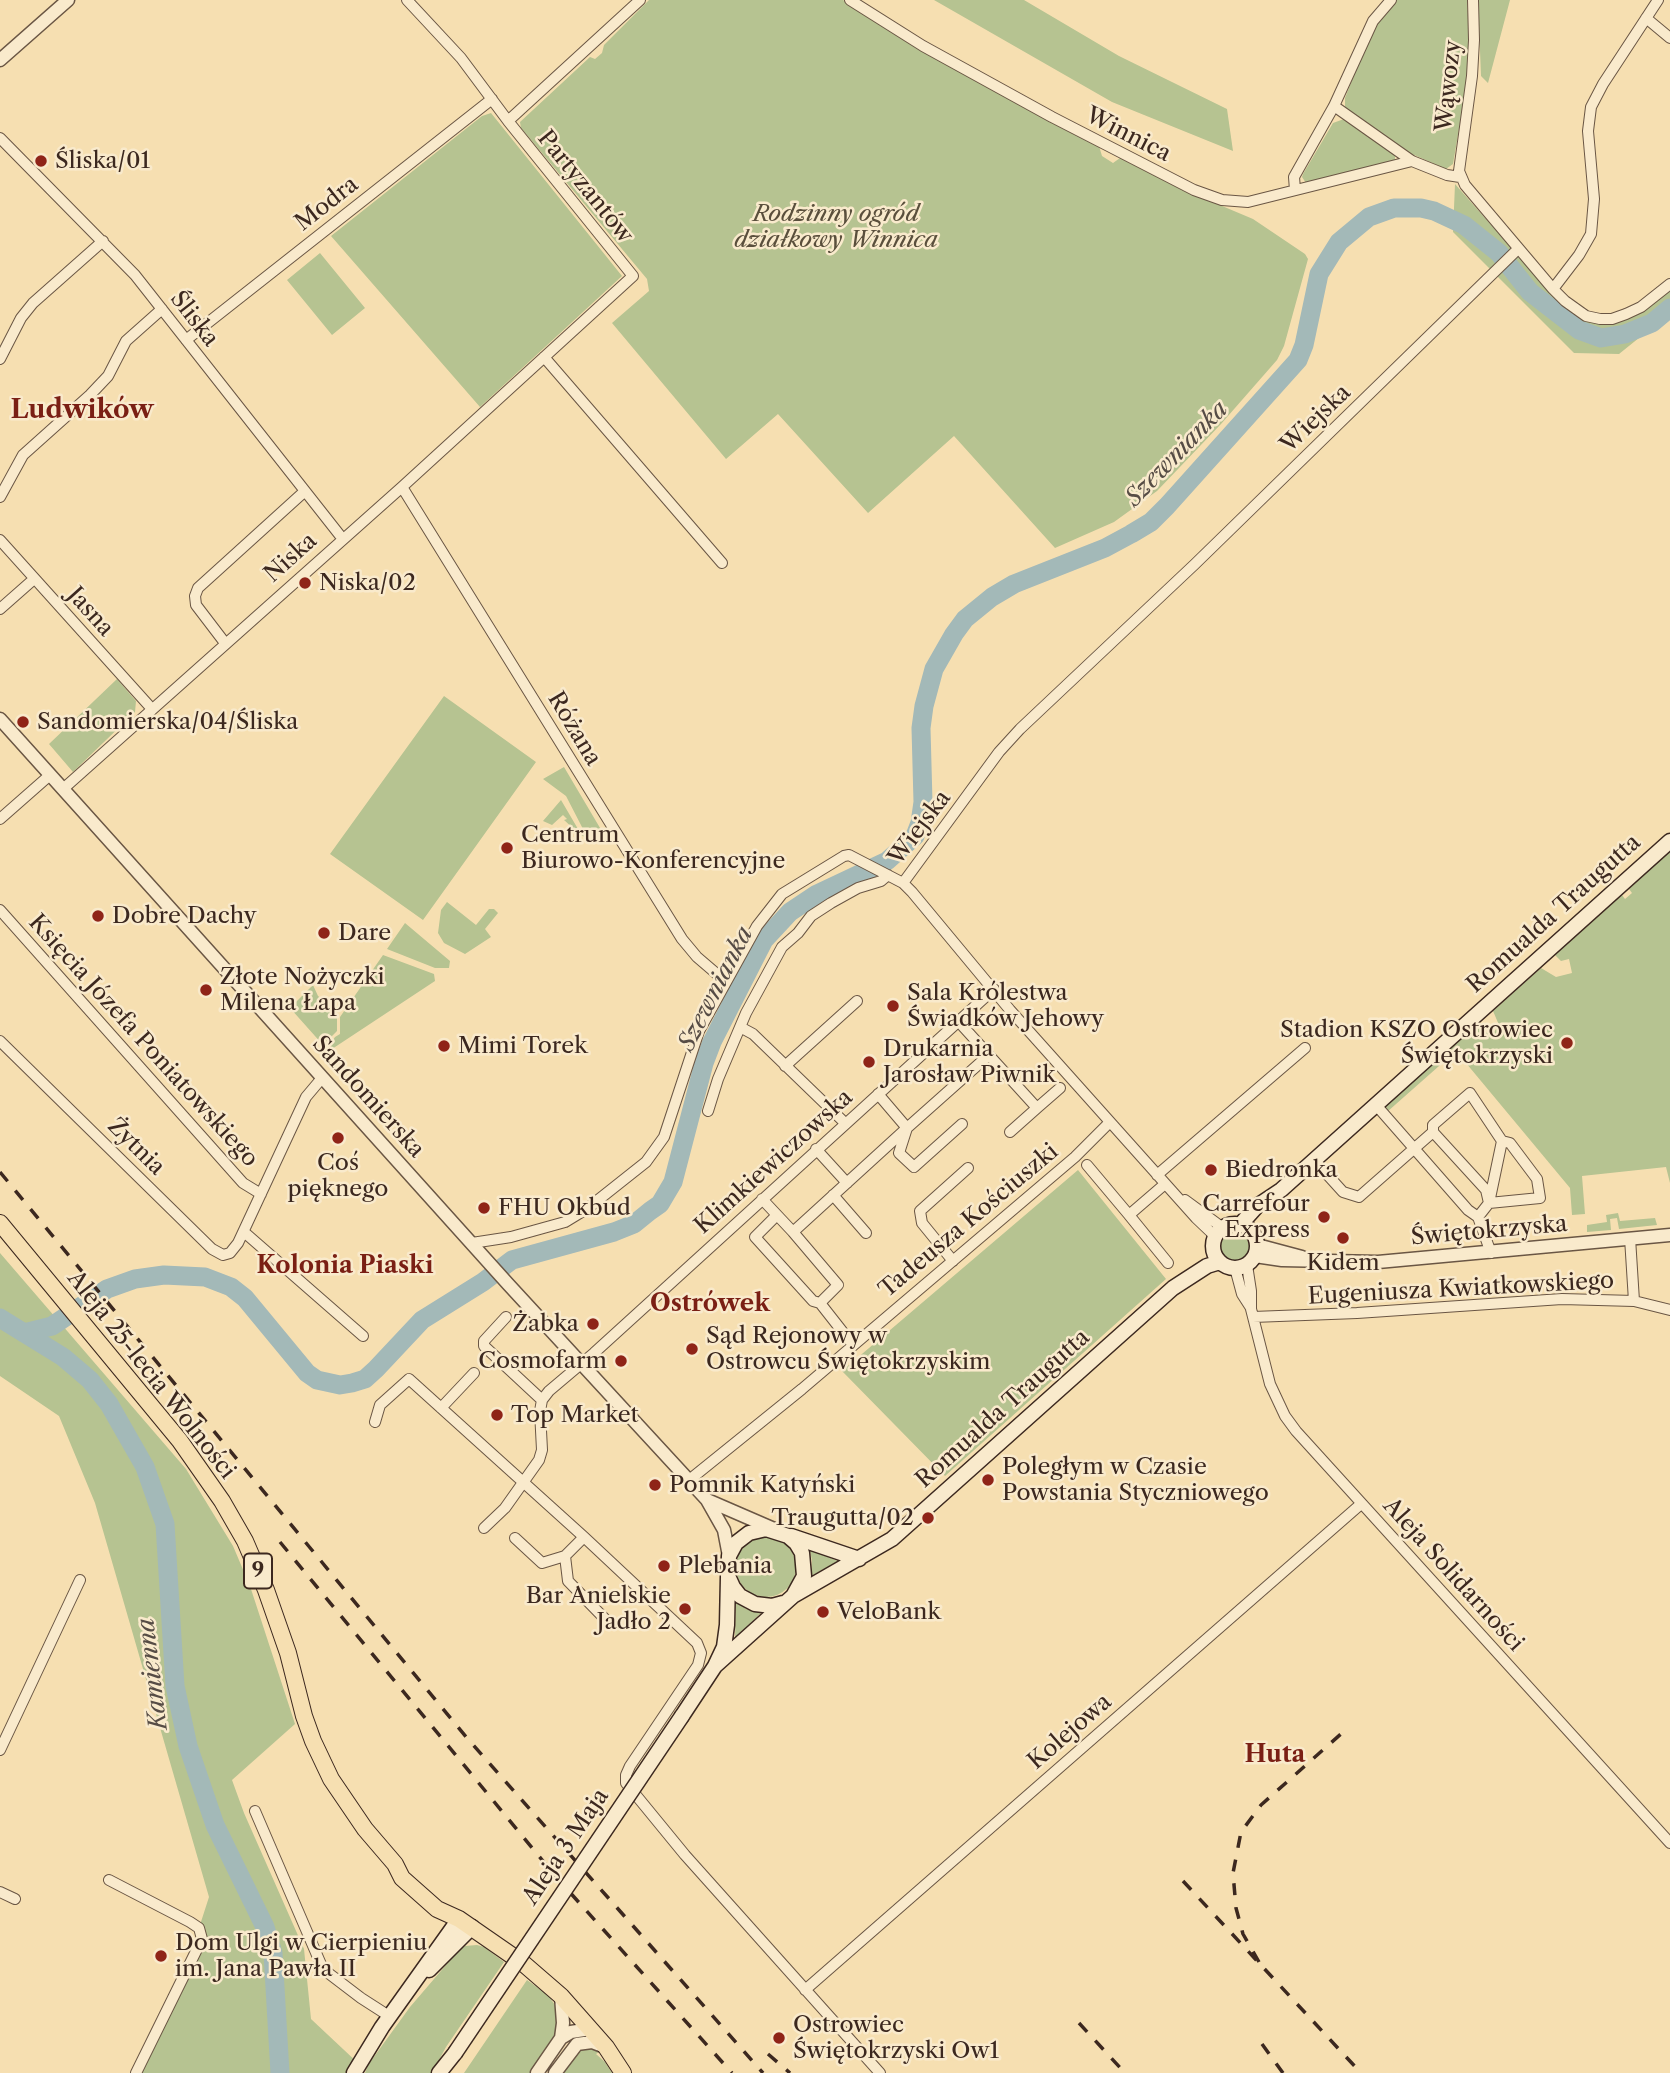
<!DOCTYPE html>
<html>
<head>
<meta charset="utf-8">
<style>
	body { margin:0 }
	canvas { display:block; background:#f6dfb1 }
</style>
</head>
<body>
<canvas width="1670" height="2073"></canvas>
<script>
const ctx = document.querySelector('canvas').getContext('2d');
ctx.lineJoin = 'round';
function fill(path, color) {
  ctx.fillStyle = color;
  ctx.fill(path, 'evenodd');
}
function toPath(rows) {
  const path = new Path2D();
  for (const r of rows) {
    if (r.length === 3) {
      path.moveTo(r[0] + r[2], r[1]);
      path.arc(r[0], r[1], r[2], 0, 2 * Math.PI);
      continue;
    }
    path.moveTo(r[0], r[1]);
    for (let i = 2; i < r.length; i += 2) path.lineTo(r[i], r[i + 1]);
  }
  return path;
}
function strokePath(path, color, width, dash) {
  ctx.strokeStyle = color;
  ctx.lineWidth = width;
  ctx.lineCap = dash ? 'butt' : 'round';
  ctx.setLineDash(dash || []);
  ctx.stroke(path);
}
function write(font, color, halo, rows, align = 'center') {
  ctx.font = font + ' "Libre Caslon Text",serif';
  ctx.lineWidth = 5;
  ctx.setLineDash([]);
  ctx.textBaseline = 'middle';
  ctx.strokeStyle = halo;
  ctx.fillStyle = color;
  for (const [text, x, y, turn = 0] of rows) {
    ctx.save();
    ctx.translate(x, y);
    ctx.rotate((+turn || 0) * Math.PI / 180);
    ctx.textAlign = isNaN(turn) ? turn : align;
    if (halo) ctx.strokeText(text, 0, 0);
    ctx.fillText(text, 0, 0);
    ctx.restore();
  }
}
fill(toPath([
	[649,0,843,0,921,49,1099,146,1102,156,1113,163,1120,158,1177,187,1253,219,1305,254,1308,259,1284,346,1277,360,1221,424,1157,491,1114,522,1055,548,954,436,868,513,778,414,726,459,612,323,649,291,647,279,521,128,520,122,590,57,595,59,602,53,604,45],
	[934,0,1024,0,1119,56,1227,109,1233,151,1112,102],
	[1396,0,1467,0,1469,31,1467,82,1453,164,1446,169,1405,151,1345,108,1345,98,1371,32,1380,15],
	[1478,0,1510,0,1488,83,1481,76],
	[491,113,622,276,480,407,331,236,482,116],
	[1344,119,1395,154,1395,159,1394,162,1306,183,1302,177,1303,174,1333,123],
	[1455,184,1545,286,1572,311,1588,322,1610,323,1670,290,1670,313,1619,354,1574,353,1453,232],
	[320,253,365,308,332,335,287,280],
	[117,679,136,701,135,712,73,772,49,744],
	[444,696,536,762,423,920,330,854],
	[564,767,603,833,600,838,591,841,581,835,583,829,566,796,543,779],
	[561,800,578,829,575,830,564,820,567,819,563,815,552,825,543,821],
	[1670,851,1670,1183,1666,1167,1582,1176,1585,1214,1572,1215,1570,1188,1456,1051,1387,1112,1385,1107,1475,1027,1492,1035,1499,1025,1493,1011,1541,968,1556,977,1572,973,1569,959,1561,961,1555,955,1622,895,1625,899,1632,893,1629,889],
	[447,902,476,925,489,909,494,909,498,913,485,929,491,937,465,954,444,943,438,933,441,910],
	[405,923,450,961,449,968,435,968,387,949],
	[383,955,434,974,435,981,329,1051,327,1049,335,1037,340,1034,340,1017],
	[313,985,318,996,333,1007,337,1017,337,1031,323,1045,290,1008],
	[1078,1170,1166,1279,945,1476,842,1371],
	[1618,1213,1620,1221,1655,1218,1657,1225,1619,1229,1617,1218,1610,1219,1611,1230,1587,1232,1587,1225,1607,1222,1606,1215],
	[1235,1247,14],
	[0,1253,186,1469,233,1546,250,1586,295,1724,232,1780,244,1813,304,1949,311,2019,359,2064,354,2073,136,2073,201,1944,199,1928,209,1897,95,1503,59,1416,0,1376],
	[766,1567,30],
	[810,1550,838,1561,811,1576,812,1561],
	[736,1601,746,1609,761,1613,735,1638],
	[477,1945,484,1947,504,1962,446,2047,432,2073,365,2073,368,2065,410,2007,458,1951,465,1946],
	[527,1980,548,1995,555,2005,560,2017,556,2040,533,2073,464,2073],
	[606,2047,596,2054,605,2062,612,2073,555,2073,571,2049]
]), '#b6c391');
strokePath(toPath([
	[0,1318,63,1357,90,1380,109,1404,145,1467,165,1524,175,1686,188,1746,215,1825,265,1927,273,1953,280,2073],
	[24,1333,52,1326,107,1289,135,1279,164,1275,205,1277,231,1287,245,1298,307,1373,317,1380,340,1385,352,1383,365,1379,376,1369,422,1320,483,1282,512,1260,614,1232,634,1224,650,1211,660,1204,673,1182,704,1063,712,1042,764,940,790,912,817,894,887,861,915,836,920,823,923,802,921,728,924,706,934,669,954,634,965,619,992,597,1014,584,1105,548,1131,534,1151,522,1167,506,1298,360,1304,345,1319,274,1339,242,1369,217,1394,208,1421,208,1434,211,1464,225,1499,253,1530,292,1579,330,1601,338,1625,334,1652,323,1670,308]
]), '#a3b9b8', 19);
const minor = toPath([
	[850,0,923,46,1052,117,1194,190,1222,200,1248,202,1412,161],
	[1473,0,1474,40,1472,76,1459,171,1465,185,1553,289,1565,301,1586,316,1600,319,1612,319,1626,314,1641,307,1670,284],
	[1646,18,1670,38],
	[1334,106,1412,161,1447,175,1460,177],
	[508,121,640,0],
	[0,138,135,275,342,538],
	[1295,190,1294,177,1334,106,1373,21,1391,0],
	[1553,289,1579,255,1591,234,1594,199,1588,131,1591,107,1603,84,1658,0],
	[186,340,492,99],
	[544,357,722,563],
	[0,359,21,318,33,303,103,241],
	[402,487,682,939,697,957,725,981],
	[0,497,23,455,90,395,108,376,126,341,162,309],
	[0,540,152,709],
	[0,609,34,579],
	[225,643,196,605,195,596,198,588,305,491],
	[63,789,402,487,633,276,508,121,461,58,407,0],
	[0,819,50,775],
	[903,883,999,752,1020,729,1195,564,1518,249],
	[0,910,243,1183,261,1194],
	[958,1021,1037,1108,1010,1132],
	[740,1027,753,1034,845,1123],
	[0,1041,212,1249,223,1255,230,1253,238,1243,306,1097,322,1078],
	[785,1066,857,1001],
	[1376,1105,1468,1210,1478,1217,1491,1253],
	[1037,1108,1060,1088],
	[708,1111,718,1079,746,1013,782,947,798,933,811,916,831,903,858,888,881,881,888,875],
	[962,1124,914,1167,899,1153,907,1128,989,1055],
	[1433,1132,1433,1125,1470,1093,1502,1141,1489,1203,1478,1217],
	[816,1149,847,1183],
	[1314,1160,1343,1192,1359,1197,1433,1132,1486,1190,1489,1203,1540,1198,1537,1179,1510,1143,1502,1141],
	[1087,1165,1129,1215,1165,1184],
	[1157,1175,1305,1048],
	[833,1195,866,1233],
	[762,1199,793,1232,907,1128,878,1094],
	[1185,1200,1223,1228],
	[777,1215,755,1237,813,1301,820,1303],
	[1129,1215,1168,1263],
	[244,1232,363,1336],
	[793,1232,838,1285,820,1303,853,1345],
	[1630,1238,1634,1301],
	[472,1243,511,1237,565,1222,588,1208,646,1162,664,1137,699,1031,757,926,782,894,844,856,849,855,903,883,912,892,1010,1010,1196,1218,1216,1237],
	[953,1261,922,1223,920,1211,968,1168],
	[1247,1265,1251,1291,1251,1309,1270,1384,1285,1416,1296,1431,1670,1843],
	[1235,1268,1242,1294,1251,1308],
	[506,1317,484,1341,484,1346,542,1400],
	[1253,1317,1357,1313,1562,1299,1634,1301,1670,1310],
	[441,1408,474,1373],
	[375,1422,380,1405,409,1379,584,1537,697,1643,701,1653,698,1665,630,1766,626,1775,626,1783,685,1855,880,2073],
	[688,1481,802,1389,1075,1157,1110,1122],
	[484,1528,505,1508,539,1460,542,1450,540,1411,542,1400,549,1391,594,1353,994,989],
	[584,1537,565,1556,568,1581,607,1621],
	[515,1538,542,1563,565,1556],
	[0,1750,80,1580],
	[255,1811,323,1969,361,1998,389,2016],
	[109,1880,190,1922,199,1928,202,1939,136,2073],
	[0,1892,15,1899],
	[805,1990,1361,1504]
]);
const tertiary = toPath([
	[0,60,68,0],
	[0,719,508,1284,707,1500,724,1530,729,1556],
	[1257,1245,1302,1257],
	[1255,1256,1282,1260,1378,1262,1670,1235],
	[707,1500,774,1529],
	[561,1996,563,2023,561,2038],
	[537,2073,561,2038,571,2032,590,2029],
	[555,2073,577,2044,592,2042,605,2047]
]);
const secondary = toPath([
	[1235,1246,22],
	[1240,1225,1257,1206,1281,1190,1670,841],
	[791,1536,859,1559],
	[793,1596,892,1539,1173,1288,1207,1266,1220,1262],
	[715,1666,793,1596,804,1576,802,1553,796,1543,788,1536,766,1529,749,1533,736,1543,729,1556,728,1576,733,1587,740,1596,755,1604,772,1606,783,1603],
	[682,1716,715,1666,724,1647,727,1625,728,1577],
	[429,1970,472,1927],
	[354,2073,382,2027,459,1919],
	[439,2073,455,2053]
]);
const primary = toPath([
	[0,1223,180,1441,222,1501,245,1541,266,1590,288,1653,304,1716,313,1741,331,1779,365,1829,395,1864,402,1878,437,1909,459,1919,524,1964,561,1996,606,2047,623,2073]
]);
strokePath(minor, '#6a5644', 12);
strokePath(tertiary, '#6a5644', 15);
strokePath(secondary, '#3c281f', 17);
strokePath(primary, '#3c281f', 18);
strokePath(minor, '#f9eacc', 10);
strokePath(tertiary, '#f9eacc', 12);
strokePath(secondary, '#f9eacc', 14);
strokePath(primary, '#f6dfb1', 16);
strokePath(toPath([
	[0,1172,467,1738,763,2073],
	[280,1542,557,1878,732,2073],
	[1183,1881,1361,2073],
	[1259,1962,1243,1934,1236,1908,1233,1873,1241,1832,1261,1805,1342,1733],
	[1079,2023,1125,2073],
	[1262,2044,1283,2073],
	[768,2054,790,2073]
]), '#3c281f', 3.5, [12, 12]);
const secondaryBridge = toPath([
	[455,2053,682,1716]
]);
strokePath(secondaryBridge, '#3c281f', 17, []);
strokePath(secondaryBridge, '#f9eacc', 14);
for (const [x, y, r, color] of [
	[41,161,7,"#8f2418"],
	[305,583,7,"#8f2418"],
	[23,722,7,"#8f2418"],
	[507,848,7,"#8f2418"],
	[98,916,7,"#8f2418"],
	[324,933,7,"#8f2418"],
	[206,990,7,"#8f2418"],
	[893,1006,7,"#8f2418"],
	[1567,1043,7,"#8f2418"],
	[444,1046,7,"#8f2418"],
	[869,1062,7,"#8f2418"],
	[338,1138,7,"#8f2418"],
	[1211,1170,7,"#8f2418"],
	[484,1208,7,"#8f2418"],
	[1324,1217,7,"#8f2418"],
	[1343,1238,7,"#8f2418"],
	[593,1324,7,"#8f2418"],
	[692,1349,7,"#8f2418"],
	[621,1361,7,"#8f2418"],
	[497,1415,7,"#8f2418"],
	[988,1480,7,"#8f2418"],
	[655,1485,7,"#8f2418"],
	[928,1518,7,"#8f2418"],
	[664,1566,7,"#8f2418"],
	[685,1609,7,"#8f2418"],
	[823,1612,7,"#8f2418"],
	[161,1956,7,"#8f2418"],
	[779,2038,7,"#8f2418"]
]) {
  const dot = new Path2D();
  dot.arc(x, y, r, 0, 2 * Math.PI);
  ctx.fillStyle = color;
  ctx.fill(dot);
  strokePath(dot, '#f9eacc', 2.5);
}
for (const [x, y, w] of [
	[258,1571,28]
]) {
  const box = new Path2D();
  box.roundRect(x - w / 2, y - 17.5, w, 35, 5);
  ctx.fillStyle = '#f9eacc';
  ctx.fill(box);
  strokePath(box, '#3c281f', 2);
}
write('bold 21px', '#3c281f', null, [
	["9",258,1571]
]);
write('23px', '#3c281f', '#f9eacc', [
	["Wąwozy",1449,86,-84],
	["Winnica",1128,135,27],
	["Partyzantów",585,187,51],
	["Modra",327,204,-38],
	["Śliska",194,319,52],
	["Wiejska",1316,419,-44],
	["Niska",291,558,-42],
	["Jasna",90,612,48],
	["Różana",574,729,59],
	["Wiejska",920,828,-53],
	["Romualda Traugutta",1554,914,-42],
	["Księcia Józefa Poniatowskiego",143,1041,48],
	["Sandomierska",368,1097,48],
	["Żytnia",136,1147,45],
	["Klimkiewiczowska",774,1162,-42],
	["Tadeusza Kościuszki",969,1221,-40],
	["Świętokrzyska",1489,1231,-5],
	["Eugeniusza Kwiatkowskiego",1461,1289,-3],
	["Aleja 25-lecia Wolności",151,1375,52],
	["Romualda Traugutta",1003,1409,-42],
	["Aleja Solidarności",1453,1575,48],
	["Kolejowa",1070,1732,-41],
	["Aleja 3 Maja",566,1847,-56]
]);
write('23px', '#3c281f', '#f9eacc', [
	["Śliska/01",55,161],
	["Niska/02",319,583],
	["Sandomierska/04/Śliska",37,722],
	["Centrum",521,835],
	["Biurowo-Konferencyjne",521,861],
	["Dobre Dachy",112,916],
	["Dare",338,933],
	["Złote Nożyczki",220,977],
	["Milena Łapa",220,1003],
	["Sala Królestwa",907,993],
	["Świadków Jehowy",907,1019],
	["Stadion KSZO Ostrowiec",1553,1030,"right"],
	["Świętokrzyski",1553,1056,"right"],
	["Mimi Torek",458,1046],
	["Drukarnia",883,1049],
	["Jarosław Piwnik",883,1075],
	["Coś",338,1163,"center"],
	["pięknego",338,1189,"center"],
	["Biedronka",1225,1170],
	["Carrefour",1310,1204,"right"],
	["Express",1310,1230,"right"],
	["FHU Okbud",498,1208],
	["Kidem",1343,1263,"center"],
	["Żabka",579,1324,"right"],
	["Sąd Rejonowy w",706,1336],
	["Ostrowcu Świętokrzyskim",706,1362],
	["Cosmofarm",607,1361,"right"],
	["Top Market",511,1415],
	["Poległym w Czasie",1002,1467],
	["Powstania Styczniowego",1002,1493],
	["Pomnik Katyński",669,1485],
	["Traugutta/02",914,1518,"right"],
	["Plebania",678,1566],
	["Bar Anielskie",671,1596,"right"],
	["Jadło 2",671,1622,"right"],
	["VeloBank",837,1612],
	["Dom Ulgi w Cierpieniu",175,1943],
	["im. Jana Pawła II",175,1969],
	["Ostrowiec",793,2025],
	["Świętokrzyski Ow1",793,2051]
], 'left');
write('italic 23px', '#5a4f3c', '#f9eacc', [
	["Rodzinny ogród",836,214],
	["działkowy Winnica",836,240]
]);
write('italic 24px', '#564c45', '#f9eacc', [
	["Szewnianka",1177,454,-46],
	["Szewnianka",716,989,-63],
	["Kamienna",153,1674,-97]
]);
write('bold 24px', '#7a1f14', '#f9eacc', [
	["Kolonia Piaski",345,1266],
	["Ostrówek",710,1304],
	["Huta",1275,1755]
]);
write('bold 26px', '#7a1f14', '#f9eacc', [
	["Ludwików",82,410]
]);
</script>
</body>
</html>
